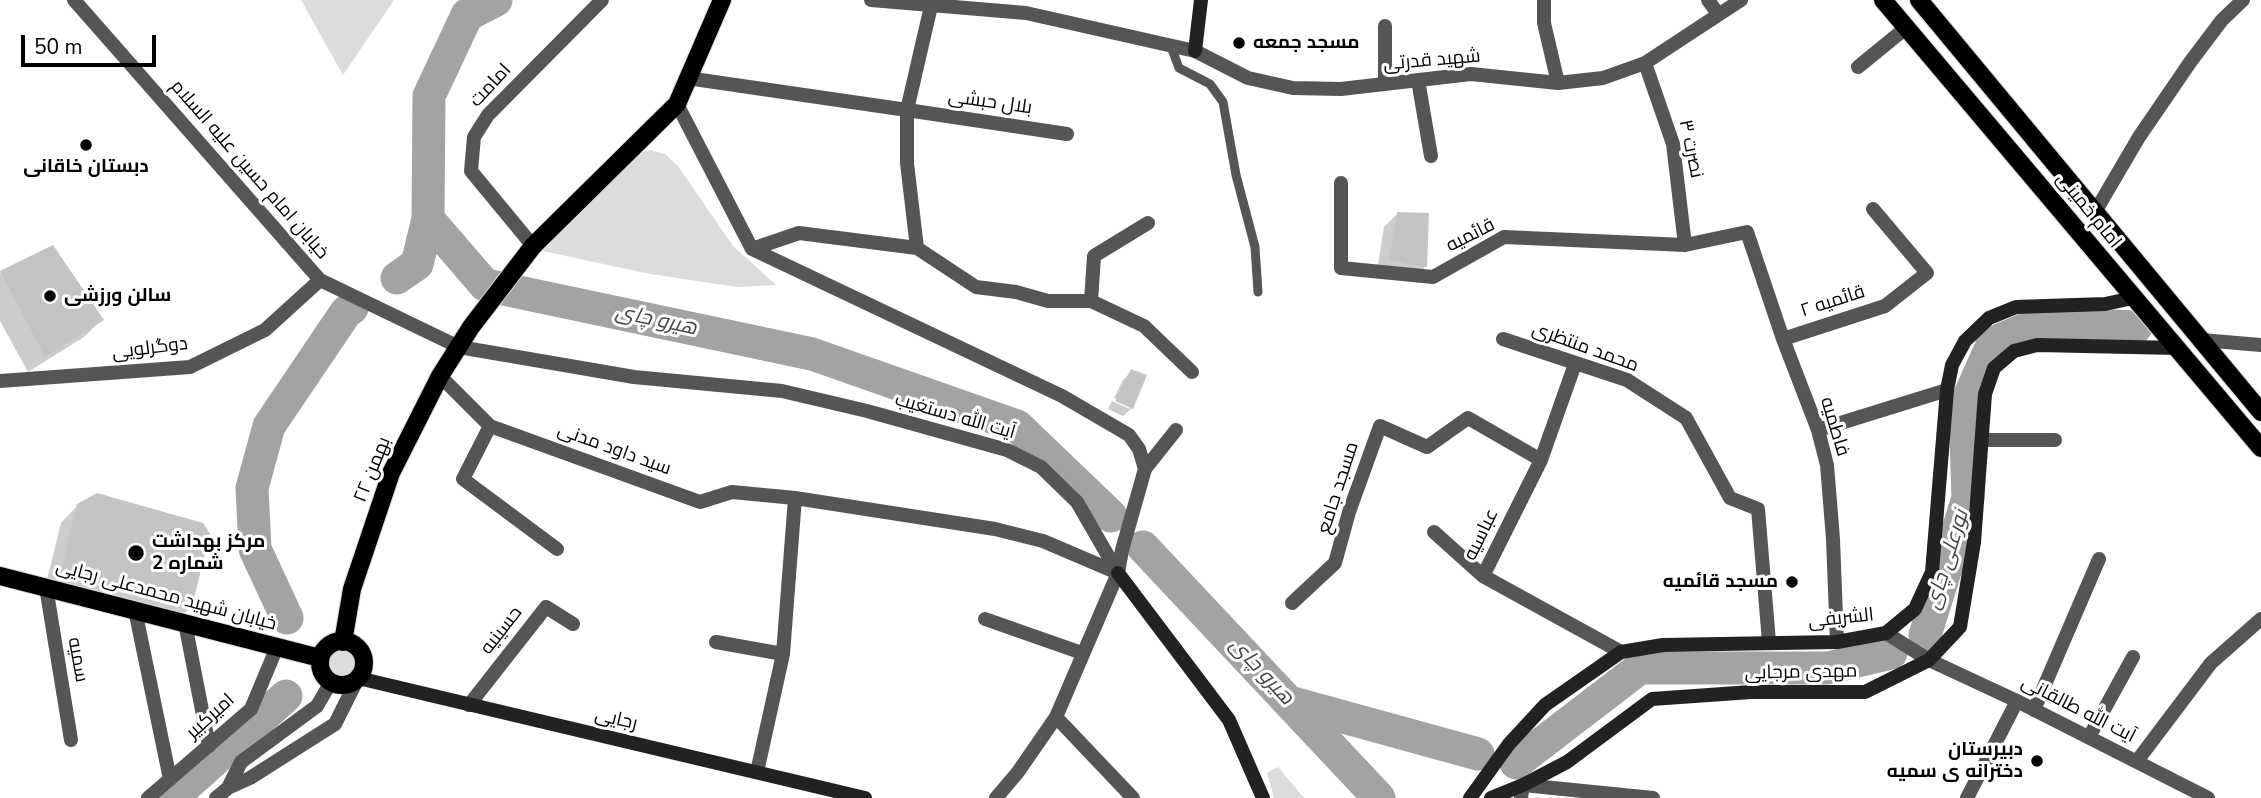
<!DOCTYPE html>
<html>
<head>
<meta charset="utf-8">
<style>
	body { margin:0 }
	#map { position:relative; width:2261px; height:798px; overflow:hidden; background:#fff; font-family:"Nunito Sans",sans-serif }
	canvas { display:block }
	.scale { position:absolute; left:21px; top:35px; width:135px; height:32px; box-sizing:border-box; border:4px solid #000; border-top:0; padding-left:9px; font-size:21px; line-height:24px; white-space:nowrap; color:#000; -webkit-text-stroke:5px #fff; paint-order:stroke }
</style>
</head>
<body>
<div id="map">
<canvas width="2261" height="798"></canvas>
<div class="scale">50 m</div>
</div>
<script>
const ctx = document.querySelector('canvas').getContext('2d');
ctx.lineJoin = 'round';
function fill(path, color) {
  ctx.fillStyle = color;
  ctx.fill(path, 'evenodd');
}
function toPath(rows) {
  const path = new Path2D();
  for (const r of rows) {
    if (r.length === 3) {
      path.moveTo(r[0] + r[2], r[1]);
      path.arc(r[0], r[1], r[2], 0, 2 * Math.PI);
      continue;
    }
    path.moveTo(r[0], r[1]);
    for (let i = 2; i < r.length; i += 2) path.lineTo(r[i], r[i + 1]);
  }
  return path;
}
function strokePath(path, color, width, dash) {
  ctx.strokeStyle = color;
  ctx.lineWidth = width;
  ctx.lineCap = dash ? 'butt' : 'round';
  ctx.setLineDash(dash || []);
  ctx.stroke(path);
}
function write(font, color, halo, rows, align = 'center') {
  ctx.font = font + ' "Nunito Sans",Cairo,sans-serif';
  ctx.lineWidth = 6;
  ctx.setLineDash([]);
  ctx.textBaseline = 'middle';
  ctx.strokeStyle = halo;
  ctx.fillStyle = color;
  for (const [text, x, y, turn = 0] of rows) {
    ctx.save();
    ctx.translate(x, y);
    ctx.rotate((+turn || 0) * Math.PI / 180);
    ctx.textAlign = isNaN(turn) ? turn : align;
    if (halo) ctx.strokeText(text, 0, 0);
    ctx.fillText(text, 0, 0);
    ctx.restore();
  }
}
fill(toPath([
	[301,0,394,0,343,75],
	[650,150,665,154,678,166,733,246,776,285,737,287,650,274,543,251,608,176,628,156],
	[343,663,18],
	[1278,767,1304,798,1274,798,1267,773]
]), '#dcdcdc');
fill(toPath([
	[1397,214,1426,266,1413,279,1377,271,1384,227],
	[53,247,101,320,84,337,28,372,0,321,0,273],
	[1132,371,1132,408,1123,416,1108,409,1112,401,1130,409,1130,405,1114,398,1123,380],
	[78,505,189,609,172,626,45,588,61,523]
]), '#0003');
strokePath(toPath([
	[428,219,485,285,812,354,1017,426,1111,516],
	[397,278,417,264,428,219,429,96,467,15,496,0],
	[1143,547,1379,798],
	[287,618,255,549,252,488,269,426,346,312,352,308],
	[1925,635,1968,498,1965,406,1993,343,2040,323,2136,327],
	[1289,702,1478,754],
	[1516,763,1640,668,1828,668,1891,653],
	[172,798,286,696]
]), '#a3a3a3', 33);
fill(toPath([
	[1397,212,1429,213,1427,267,1410,265,1389,259],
	[53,245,104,320,45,357,0,271],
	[1131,369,1147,375,1133,409,1115,401],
	[97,493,203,523,210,534,191,610,61,571,77,504]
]), '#c4c4c4');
const primary = toPath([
	[1883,0,2261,448],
	[1919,0,2261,412],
	[0,576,320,658],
	[342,663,22],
	[343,642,352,589,391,473,440,376,471,327,533,246,677,104,722,0]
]);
strokePath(primary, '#dbdbdb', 20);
strokePath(toPath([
	[1170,44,1179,68,1210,84,1223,102,1236,175,1255,247,1258,292]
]), '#555', 9);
strokePath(toPath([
	[74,0,320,280,459,347,634,377,782,391,867,411,1007,450,1041,467,1077,502,1118,573],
	[871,0,1026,13,1195,51,1248,78,1293,88,1341,89,1471,74,1558,83,1603,78,1645,63,1741,0],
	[1544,0,1544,23,1558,83],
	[1708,0,1718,14],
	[1385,26,1385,84],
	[1645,63,1673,144,1685,245],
	[1858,67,1907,27],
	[687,78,907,110,931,6],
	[1418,80,1431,156],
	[677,104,752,249,1062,396,1129,435,1139,449,1145,469],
	[1341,183,1341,268,1433,277,1504,237,1685,245,1747,232,1783,339,1818,430,1827,465,1833,539,1837,642],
	[533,246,471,171,474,137,488,115,602,0],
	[917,248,976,287,1016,292,1048,301,1091,301,1144,326,1192,372],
	[752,249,799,233,917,248,907,163,907,110,1067,134],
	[1091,301,1094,256,1148,223],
	[1503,339,1627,380,1686,418,1730,498,1758,509,1769,642],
	[1783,339,1885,306,1927,273,1873,209],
	[1575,364,1541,460,1483,576,1621,652],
	[440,376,490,426,700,502,732,492,795,498,995,529,1043,541,1118,573],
	[0,381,190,367,265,330,320,280],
	[490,426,463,479,557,549],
	[1818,430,1947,390],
	[1982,440,2055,440],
	[1434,532,1483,576],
	[1118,573,1122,550,1145,469,1176,430],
	[46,587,71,740],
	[1292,603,1335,563,1349,512,1380,426,1427,447,1468,418,1541,460],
	[135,610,170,779],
	[985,619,1082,653],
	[185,623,209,746],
	[716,642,783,654],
	[469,705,546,607,573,624],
	[2034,710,2099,559],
	[1056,717,1133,798],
	[2089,737,2133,657],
	[2137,761,2211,663,2261,619],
	[757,772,783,654,795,498],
	[228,788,241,762,317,706,331,682],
	[148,798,251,709,277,647],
	[216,798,228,788,250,778,335,724,358,678],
	[1521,798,1523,785,1653,798],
	[1967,798,2017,701]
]), '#555', 14);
strokePath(toPath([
	[2095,212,2139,137,2191,61,2222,20,2243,0],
	[2202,340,2261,345],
	[1886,633,1929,660,2017,701,2208,798],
	[996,798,1018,772,1056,717,1118,573]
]), '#555', 14);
strokePath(toPath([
	[1195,51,1201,0],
	[1118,573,1229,720,1263,798],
	[358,678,865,798],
	[1470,798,1509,744,1545,705,1621,652,1663,645,1837,642,1886,633,1915,609,1932,572,1947,390,1952,365,1965,341,1989,318,2016,307,2105,304,2133,298],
	[1491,798,1523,785,1567,762,1652,699,1751,692,1865,692,1929,660,1960,627,1974,542,1985,394,1994,368,2014,351,2037,345,2178,348]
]), '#222', 14);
strokePath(primary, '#000', 18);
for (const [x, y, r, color] of [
	[1239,43,7,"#000"],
	[86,145,7,"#000"],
	[50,296,7,"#000"],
	[136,553,9,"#000"],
	[1792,582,7,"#000"],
	[2037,761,7,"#000"]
]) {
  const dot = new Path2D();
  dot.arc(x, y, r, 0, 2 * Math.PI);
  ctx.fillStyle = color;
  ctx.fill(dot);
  strokePath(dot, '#fff', 2.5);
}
write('bold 19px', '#000', '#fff', [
	["مسجد جمعه",1253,43],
	["دبستان خاقانی",86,167,"center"],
	["سالن ورزشی",64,296],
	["مرکز بهداشت",152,542],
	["شماره 2",152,564],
	["مسجد قائمیه",1778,582,"right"],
	["دبیرستان",2023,750,"right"],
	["دخترانه ی سمیه",2023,772,"right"]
], 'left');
write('19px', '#000', '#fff', [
	["شهید قدرتی",1432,61,-5],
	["امامت",491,86,-47],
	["بلال حبشی",990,103,8],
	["نصرت ۳",1690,149,78],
	["خیابان امام حسین علیه السلام",249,170,49],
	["امام خمینی",2088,211,51],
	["قائمیه",1471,236,-27],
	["قائمیه ۲",1833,302,-18],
	["محمد منتظری",1585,348,20],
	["دوگرلویی",150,349,-7],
	["آیت الله دستغیب",955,417,16],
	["فاطمیه",1834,427,73],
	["سید داود مدنی",614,450,20],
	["۲۲ بهمن",373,470,-68],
	["مسجد جامع",1339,488,-72],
	["عباسیه",1482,535,-64],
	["خیابان شهید محمدعلی رجایی",166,596,15],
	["الشریفی",1841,619,-6],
	["حسینیه",502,631,-52],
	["سمیه",77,660,80],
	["مهدی مرجایی",1801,673,-1],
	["آیت الله طالقانی",2078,710,27],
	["امیرکبیر",211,717,-42],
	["رجایی",616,720,13]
]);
write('italic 21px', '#444', '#fff', [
	["هیرو چای",656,321,12],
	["نورعلی چای",1948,560,-73],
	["هیرو چای",1261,672,47]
]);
</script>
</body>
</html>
